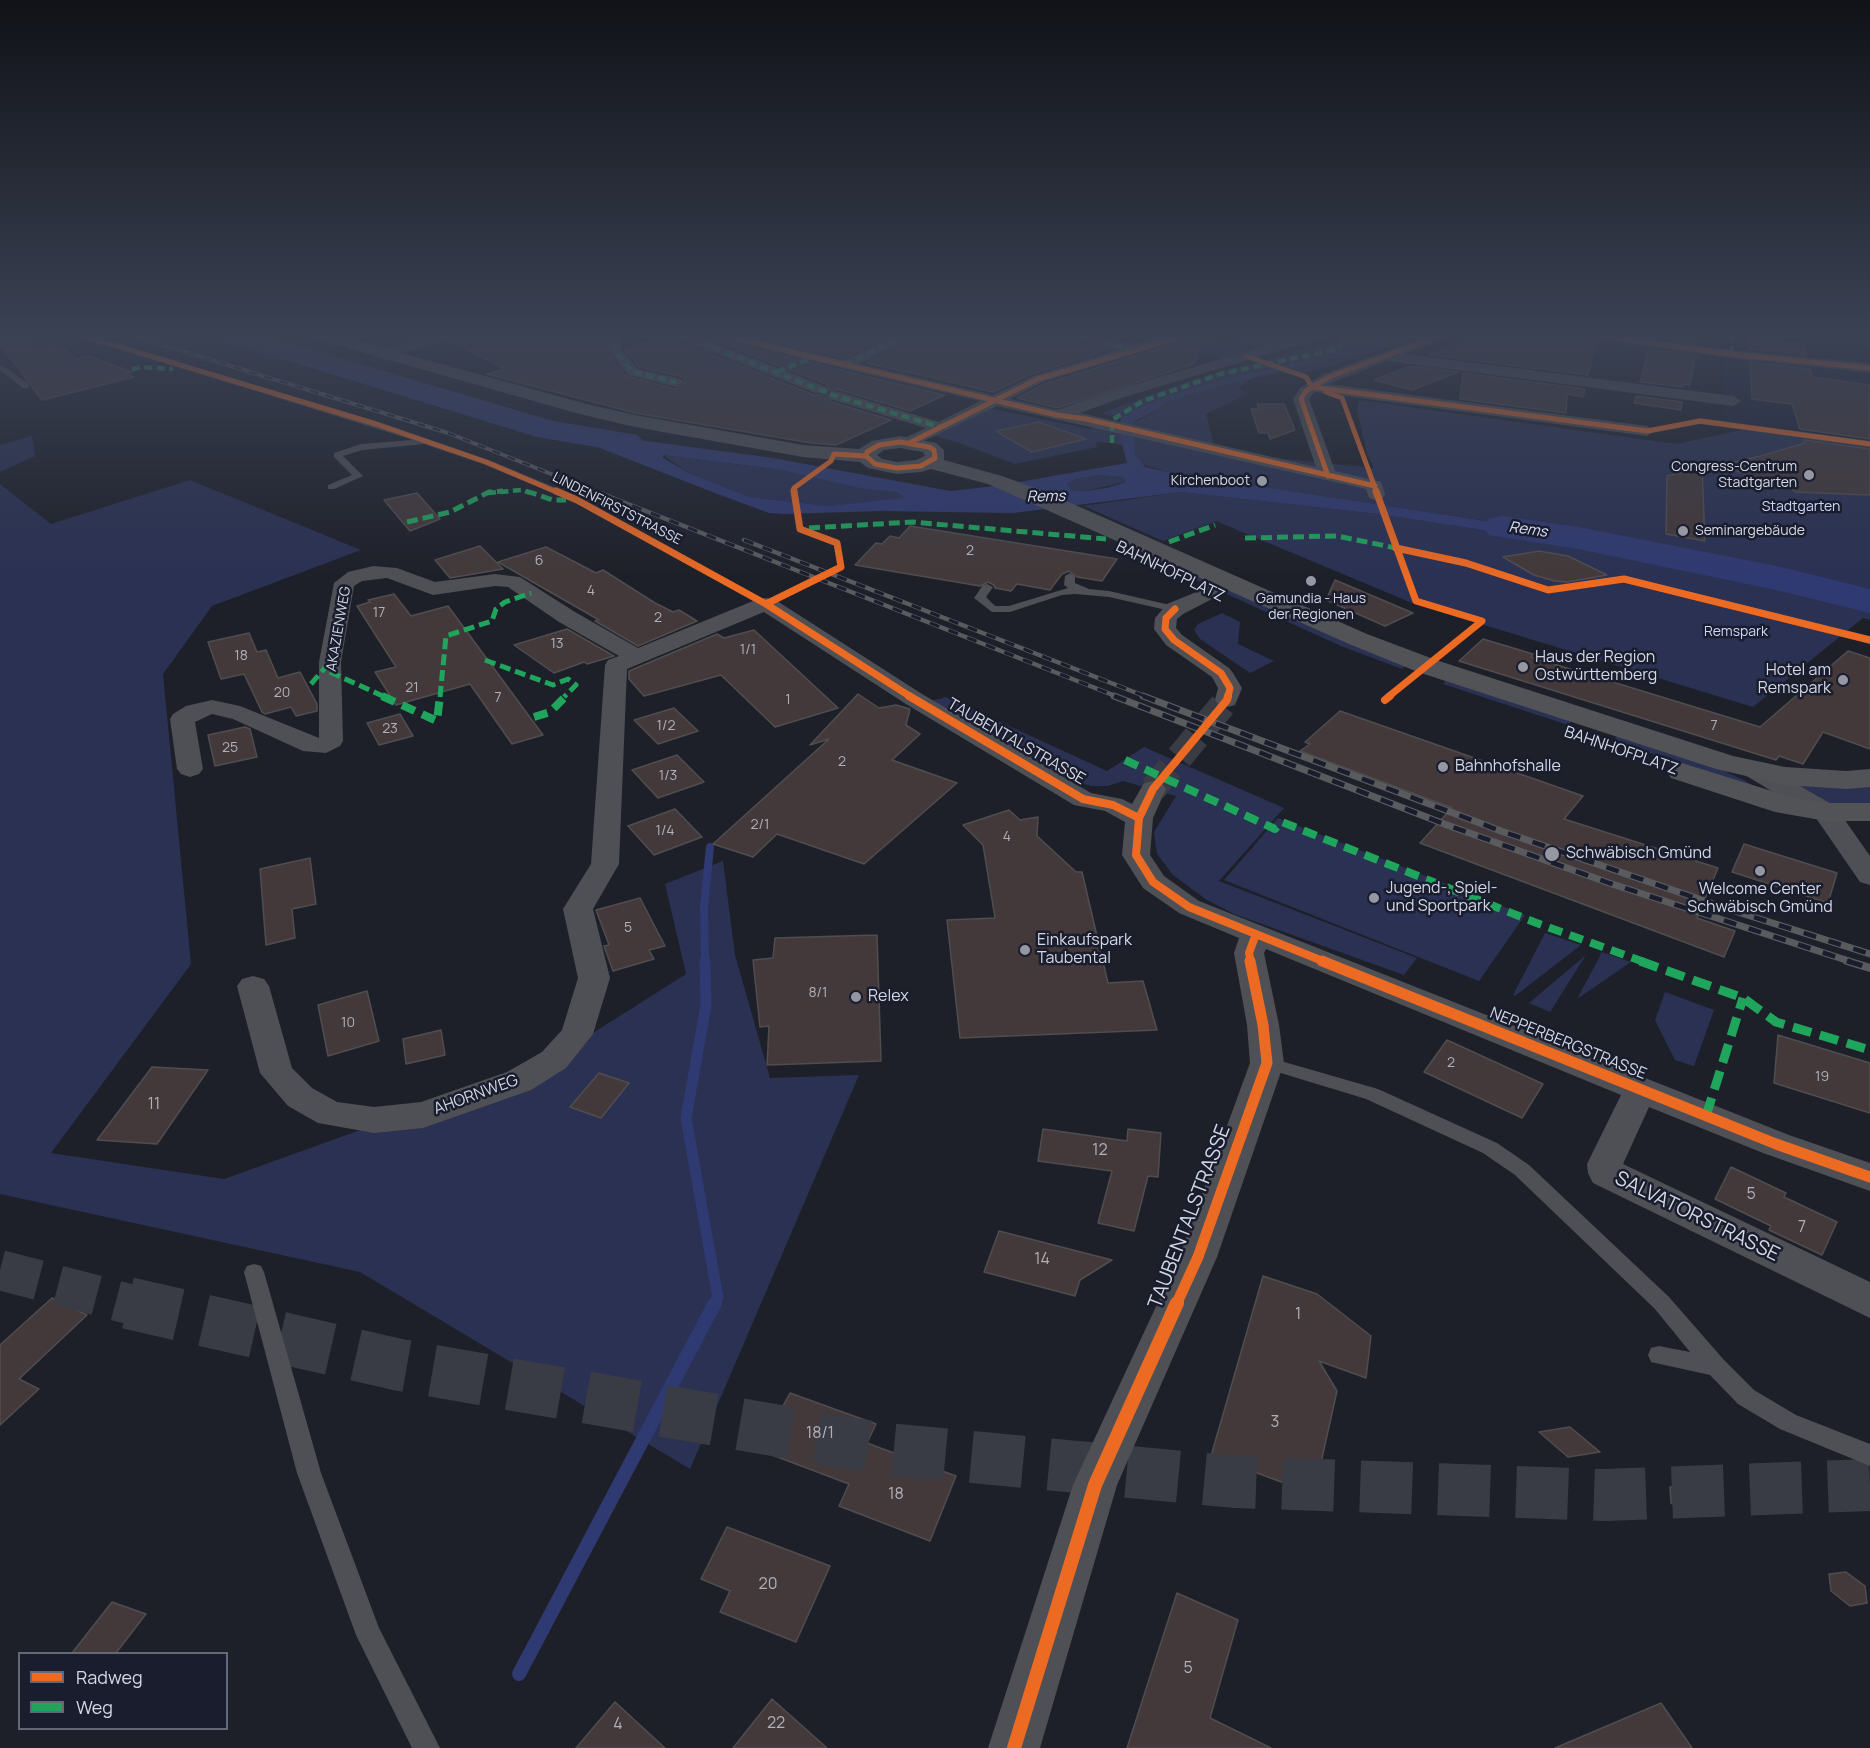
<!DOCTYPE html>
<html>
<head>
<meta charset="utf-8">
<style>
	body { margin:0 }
	#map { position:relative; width:1870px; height:1748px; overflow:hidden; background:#1e2029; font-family:Manrope,sans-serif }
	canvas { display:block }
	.legend { position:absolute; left:18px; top:1652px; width:210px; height:78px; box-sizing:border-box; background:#191d2e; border:2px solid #646877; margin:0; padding:8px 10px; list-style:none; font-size:18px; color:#d5d8e4 }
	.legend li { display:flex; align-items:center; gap:12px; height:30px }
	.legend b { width:30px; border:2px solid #646877 }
</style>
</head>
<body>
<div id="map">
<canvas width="1870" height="1748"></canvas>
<ul class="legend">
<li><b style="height:8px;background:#ed6a23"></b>Radweg</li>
<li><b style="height:8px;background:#20a55d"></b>Weg</li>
</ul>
</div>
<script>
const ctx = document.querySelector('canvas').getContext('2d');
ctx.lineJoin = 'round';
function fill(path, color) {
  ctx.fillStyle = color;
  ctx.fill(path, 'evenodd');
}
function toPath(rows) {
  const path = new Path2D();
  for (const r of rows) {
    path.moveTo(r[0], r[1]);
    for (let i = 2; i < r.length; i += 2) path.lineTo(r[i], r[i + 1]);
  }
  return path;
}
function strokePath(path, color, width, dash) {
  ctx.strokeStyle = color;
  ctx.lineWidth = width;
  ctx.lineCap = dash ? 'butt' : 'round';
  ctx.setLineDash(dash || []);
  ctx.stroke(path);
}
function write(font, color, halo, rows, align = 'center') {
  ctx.font = font + ' Manrope,sans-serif';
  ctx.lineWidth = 5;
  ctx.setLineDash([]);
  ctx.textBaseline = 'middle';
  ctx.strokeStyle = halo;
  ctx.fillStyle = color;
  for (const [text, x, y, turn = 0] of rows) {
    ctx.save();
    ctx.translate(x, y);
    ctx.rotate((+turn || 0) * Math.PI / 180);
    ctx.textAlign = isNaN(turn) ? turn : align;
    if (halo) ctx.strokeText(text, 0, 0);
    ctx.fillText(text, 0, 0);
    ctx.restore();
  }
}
fill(toPath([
	[1725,357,1870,373,1870,437,1724,421]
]), '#1e2338');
fill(toPath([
	[1215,334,1308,334,1262,348],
	[1360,334,1430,334,1312,372,1260,375,1249,380,1239,388,1248,394,1206,414,1214,445,1262,457,1374,468,1367,454,1357,410,1359,400,1676,444,1742,430,1870,445,1870,620,1863,618,1753,707,1412,603,1216,521,1163,541,1084,506,1181,492,1378,514,1561,542,1551,531,1167,472,1141,464,1135,456,1133,447,1112,443,1096,442,1097,447,1015,464,957,442,925,434,988,408,1090,429,1104,423,1132,424,1159,409,1141,407,1121,418,1102,413,1191,380],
	[1209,337,1251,350,1222,358,1178,345,1202,343],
	[32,436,35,456,0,472,0,445],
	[663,455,775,469,863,489,897,492,905,499,828,506,749,497,689,473],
	[1098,475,1122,477,1126,482,1084,491,1070,490,1067,484,1076,479],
	[190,480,361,550,212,606,163,674,191,964,51,1153,224,1179,544,1064,686,974,665,884,723,861,735,955,770,1078,859,1075,690,1469,360,1272,0,1194,0,484,51,524],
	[1163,558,1406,665,1402,669,1341,646,1154,561],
	[1222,613,1240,622,1238,644,1274,661,1250,673,1200,639,1194,630,1198,624],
	[1448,678,1573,720,1568,725,1443,684],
	[946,697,1107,771,1144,747,1284,808,1219,881,1417,958,1404,975,1234,914,1207,900,1173,875,1157,854,1154,832,1176,796,1123,781,1108,786,1092,786,1075,782,927,702],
	[1617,736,1722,770,1744,780,1755,787,1613,741],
	[1791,783,1870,785,1870,805,1825,804],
	[1278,818,1525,915,1479,981,1224,880],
	[1545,933,1581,945,1515,996,1513,995],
	[1601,952,1631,962,1577,999,1600,956],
	[1586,955,1550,1012,1529,1003],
	[1665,992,1714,1010,1694,1066,1675,1060,1655,1020]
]), '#2a3153');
fill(toPath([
	[1163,401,1159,409,1136,420,1132,424,1135,455,1145,467,1167,472,1551,531,1578,538,1561,542,1378,514,1181,492,1013,513,880,511,783,514,769,513,715,493,577,439,549,430,594,434,773,458,950,491,996,486,1127,463,1120,435,1121,418,1141,407],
	[663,455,775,469,863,489,897,492,904,498,828,506,749,497,689,473,663,458],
	[1098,475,1122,477,1126,482,1107,488,1084,491,1071,490,1067,484,1076,479]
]), '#303a72');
strokePath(toPath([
	[1285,367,1354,351,1399,334],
	[1154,406,1166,399,1213,385,1275,370]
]), '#303a72', 5);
strokePath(toPath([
	[705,962,704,906,710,847]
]), '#303a72', 8);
strokePath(toPath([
	[705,961,706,1005,686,1118,718,1298,714,1305]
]), '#303a72', 11);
strokePath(toPath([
	[519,1674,715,1303]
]), '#303a72', 14);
fill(toPath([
	[216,334,259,334,553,421,638,435,643,442,638,449,626,452,537,437,220,340,216,334],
	[1502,516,1578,527,1777,566,1870,589,1870,613,1776,590,1578,549,1489,535,1483,527,1489,519,1502,516]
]), '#303a72');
const building = toPath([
	[461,334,599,334,606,341,605,351,626,376,675,389,686,382,683,377,639,367,624,349,659,339,660,334,670,334,673,339,814,395,826,395,829,401,891,420,836,445,811,443,635,413,487,374,505,369,452,341,459,338,461,334],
	[743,334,894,334,844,358,743,334],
	[919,334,1000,334,992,338,991,345,1009,348,1011,346,1009,340,1015,334,1060,334,1063,339,1108,350,1032,374,993,392,867,363,916,339,919,334],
	[1197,334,1204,334,1194,364,1057,408,1017,398,1044,384,1164,347,1167,343,1197,334],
	[1485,334,1530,334,1562,338,1562,334,1577,334,1585,340,1596,342,1588,375,1429,355,1485,334],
	[1654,334,1699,334,1698,343,1653,337,1654,334],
	[30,337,38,348,58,344,76,359,88,356,132,372,125,374,134,377,42,400,0,344,0,342,30,337],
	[1748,338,1803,344,1806,355,1749,349,1748,338],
	[711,339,945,395,910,411,837,389,831,392,828,385,711,339],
	[1649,349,1696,355,1690,385,1684,384,1683,387,1640,382,1649,349],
	[1750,362,1810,369,1812,377,1870,385,1870,439,1800,429,1792,404,1752,399,1750,362],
	[1410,366,1458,372,1412,390,1374,380,1410,366],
	[1463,373,1585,389,1583,397,1567,394,1566,413,1460,399,1463,373],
	[1636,396,1682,402,1681,410,1634,403,1636,396],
	[1257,404,1284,404,1295,430,1270,439,1268,433,1259,433,1251,409,1259,409,1257,404],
	[1039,422,1086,439,1032,452,996,431,1039,422],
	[1804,440,1870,449,1870,495,1795,492,1789,486,1762,480,1720,465,1761,456,1805,443,1804,440],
	[1702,468,1705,541,1666,534,1667,476,1702,468],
	[417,493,440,519,410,531,384,500,417,493],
	[910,526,1117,559,1102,581,1077,577,1069,571,1062,574,1050,590,1017,584,1011,591,995,588,994,585,988,582,980,586,855,565,876,543,882,544,890,536,899,538,910,526],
	[480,546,503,569,450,578,435,560,480,546],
	[546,547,596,573,603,570,655,603,673,612,679,610,697,621,638,646,595,621,599,620,498,562,546,547],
	[1539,551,1568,556,1607,575,1567,582,1555,581,1534,575,1503,557,1539,551],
	[1335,580,1413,613,1385,626,1326,600,1335,580],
	[394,594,411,616,448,606,543,735,512,744,470,684,396,705,375,672,396,667,357,606,370,602,368,600,394,594],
	[567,629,614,656,587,664,584,662,554,673,514,645,567,629],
	[754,630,838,708,775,727,721,675,644,696,629,679,629,671,717,634,724,638,754,630],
	[249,633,257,652,266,650,278,678,300,672,317,704,317,711,296,716,291,707,265,714,262,712,244,674,221,679,208,642,249,633],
	[1483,639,1533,654,1531,657,1760,727,1848,651,1870,658,1870,749,1823,732,1803,764,1779,756,1776,760,1459,661,1483,639],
	[858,694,879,708,896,705,910,709,906,725,920,734,892,760,957,783,864,864,777,834,753,857,713,844,829,739,810,745,858,694],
	[674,708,698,731,658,744,634,720,674,708],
	[1340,711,1583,796,1564,819,1718,868,1697,918,1735,931,1724,957,1420,843,1452,808,1300,751,1310,744,1305,742,1340,711],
	[400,714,413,736,379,745,367,723,400,714],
	[245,727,250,729,257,757,215,766,208,735,245,727],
	[677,755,704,782,658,798,632,770,677,755],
	[675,809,702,837,654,855,628,826,675,809],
	[1009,810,1020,820,1038,817,1037,836,1076,872,1082,872,1108,983,1143,981,1157,1030,960,1038,947,920,995,918,983,845,963,825,1009,810],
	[1744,844,1837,873,1828,903,1732,872,1744,844],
	[310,858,316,904,292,909,295,938,266,945,260,869,310,858],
	[640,898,665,946,649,950,654,959,613,971,604,946,609,945,596,910,640,898],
	[877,935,881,1061,767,1065,769,1026,760,1027,753,960,773,958,775,938,877,935],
	[367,991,379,1041,328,1056,318,1005,367,991],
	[441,1030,445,1055,406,1064,403,1039,441,1030],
	[1778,1035,1870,1063,1870,1113,1774,1083,1778,1035],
	[1447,1040,1543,1084,1522,1118,1424,1072,1447,1040],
	[152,1067,208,1070,157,1144,97,1140,152,1067],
	[599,1073,629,1083,601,1118,570,1107,599,1073],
	[1043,1129,1127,1141,1128,1129,1161,1133,1158,1177,1148,1176,1134,1231,1098,1223,1112,1171,1038,1161,1043,1129],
	[1731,1167,1786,1193,1784,1197,1837,1222,1822,1255,1769,1230,1771,1226,1715,1199,1731,1167],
	[999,1231,1112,1260,1080,1280,1075,1296,984,1272,999,1231],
	[1263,1276,1317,1294,1371,1336,1366,1378,1319,1361,1337,1391,1314,1494,1211,1456,1263,1276],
	[52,1298,87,1315,19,1379,39,1389,0,1425,0,1345,52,1298],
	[790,1393,876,1424,867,1443,956,1476,930,1541,839,1506,849,1484,759,1450,790,1393],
	[1570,1427,1600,1452,1568,1457,1539,1432,1570,1427],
	[1687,1485,1704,1498,1704,1513,1687,1516,1671,1503,1670,1487,1687,1485],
	[727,1527,830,1566,796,1642,720,1612,730,1591,701,1579,727,1527],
	[1846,1572,1865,1586,1867,1603,1850,1606,1831,1591,1829,1574,1846,1572],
	[1177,1593,1238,1620,1210,1718,1271,1748,1127,1748,1177,1593],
	[112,1602,146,1614,116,1653,72,1653,112,1602],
	[772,1699,827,1748,733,1748,772,1699],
	[615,1702,665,1748,576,1748,615,1702],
	[1661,1703,1692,1748,1555,1748,1661,1703]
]);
fill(building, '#43393a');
strokePath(building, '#504d4f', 1.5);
strokePath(toPath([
	[821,396,829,393]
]), '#393c45', 16, [16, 8]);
strokePath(toPath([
	[1153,789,1227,700]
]), '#393c45', 27, [27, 14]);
strokePath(toPath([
	[0,1270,133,1305]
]), '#393c45', 40, [40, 20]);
strokePath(toPath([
	[128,1303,400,1365,877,1448,1236,1482,1605,1495,1870,1485]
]), '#393c45', 52, [52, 26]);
fill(toPath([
	[73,334,84,334,379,422,489,460,580,498,772,604,766,607,762,606,574,502,483,464,424,444,362,450,343,456,363,476,334,489,328,489,328,485,352,475,334,457,334,453,361,444,413,440,73,334],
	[1004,334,1013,334,1003,341,1009,342,1009,346,993,344,993,340,1004,334],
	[0,364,29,384,29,388,23,388,0,370,0,364],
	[1700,418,1870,441,1870,447,1700,424,1647,434,1643,431,1700,418],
	[1396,545,1470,561,1549,587,1624,576,1870,636,1870,644,1624,582,1548,593,1463,566,1392,550,1392,546,1396,545],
	[1070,573,1075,576,1075,583,1089,589,1109,591,1179,607,1181,609,1175,612,1109,597,1075,594,1062,595,1010,612,992,612,974,598,983,585,987,584,993,587,986,597,995,606,1009,606,1068,588,1064,585,1065,576,1070,573],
	[1267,1057,1378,1089,1497,1143,1529,1165,1669,1297,1724,1360,1754,1390,1796,1415,1870,1444,1870,1466,1780,1429,1738,1404,1710,1375,1651,1362,1648,1355,1651,1348,1659,1346,1690,1352,1655,1309,1515,1175,1483,1153,1366,1099,1261,1067,1258,1063,1261,1059,1267,1057],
	[254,1264,261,1266,264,1272,321,1473,379,1628,440,1748,412,1748,356,1635,297,1473,244,1272,247,1266,254,1264]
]), '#4f5055');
fill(toPath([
	[437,334,459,334,457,337,384,357,377,353,379,350,437,334],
	[601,334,620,335,622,338,621,349,638,369,681,379,684,382,676,387,628,375,607,350,608,340,601,334],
	[672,334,691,334,827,387,829,390,827,393,815,393,674,337,672,334],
	[709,334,734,334,844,360,899,334,917,334,915,337,860,364,993,395,1033,376,1116,350,1064,337,1062,334,1093,334,1131,345,1158,338,1165,342,1163,345,1043,382,1010,399,1057,410,1109,392,1305,334,1327,334,1325,337,1121,398,1080,413,1316,467,1293,399,1300,388,1324,374,1432,334,1452,334,1450,337,1404,354,1733,396,1741,401,1733,406,1387,361,1328,384,1647,426,1655,431,1647,436,1315,392,1309,399,1335,471,1381,482,1385,494,1383,498,1376,500,1369,498,1366,489,997,406,911,447,905,446,902,442,905,438,926,428,830,399,828,396,836,391,939,422,980,401,711,337,709,334],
	[1579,334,1616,334,1731,350,1870,363,1870,373,1731,358,1586,338,1579,334],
	[373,566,397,568,435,582,495,574,520,577,575,612,638,648,758,599,766,598,774,599,922,694,1091,793,1122,799,1132,804,1144,783,1153,781,1162,783,1166,789,1153,818,1150,855,1164,876,1199,901,1789,1135,1870,1163,1870,1191,1763,1153,1649,1107,1623,1164,1870,1282,1870,1318,1593,1183,1588,1173,1587,1164,1621,1095,1266,949,1264,953,1279,1025,1284,1063,1217,1257,1117,1485,1040,1748,988,1748,1073,1485,1179,1257,1250,1063,1247,1025,1234,953,1239,938,1179,913,1143,888,1122,855,1125,822,1105,811,1074,805,906,704,764,612,627,669,619,864,593,909,610,978,593,1034,566,1068,531,1090,423,1128,374,1133,318,1123,288,1106,260,1073,237,986,242,979,253,976,264,979,269,986,292,1068,312,1088,337,1102,374,1107,421,1102,507,1072,542,1052,562,1030,578,978,563,909,591,864,605,665,608,660,619,656,559,622,508,587,495,586,433,595,387,578,362,581,354,586,341,662,343,741,340,746,326,753,303,751,233,719,212,714,195,722,203,769,199,774,190,777,181,774,177,769,170,719,173,714,186,706,212,700,240,706,319,738,319,662,334,583,348,572,373,566],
	[1211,586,1218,588,1222,592,1218,596,1183,614,1177,619,1176,628,1182,635,1229,668,1233,673,1242,688,1235,705,1227,707,1219,705,1215,700,1218,688,1212,677,1166,645,1154,629,1155,618,1167,604,1211,586],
	[1754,762,1763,765,1835,806,1870,856,1870,885,1860,882,1816,818,1745,775,1741,770,1745,765,1754,762]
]), '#4f5055');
fill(toPath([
	[306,334,332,334,587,404,635,415,803,445,859,449,872,441,900,436,936,443,944,450,944,460,1002,476,1046,492,1367,634,1436,660,1733,756,1785,767,1846,771,1870,769,1870,787,1846,789,1785,785,1716,769,1418,672,1349,644,988,484,931,469,921,472,897,474,868,468,860,462,803,457,635,427,576,413,308,337,306,334],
	[900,448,923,452,925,456,916,460,897,462,882,459,877,455,884,450,900,448],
	[1682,763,1791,797,1826,803,1870,803,1870,821,1826,821,1775,812,1671,778,1667,772,1671,766,1682,763]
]), '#525357');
const railFar3 = toPath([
	[127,334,448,433,599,493]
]);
const railFar2 = toPath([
	[595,491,1118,697],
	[744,540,1147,697]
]);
const railFar1 = toPath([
	[1114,696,1447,825,1609,883,1852,962],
	[1143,696,1501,831,1722,907,1870,954]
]);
const rail = toPath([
	[1847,961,1870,968]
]);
strokePath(railFar3, '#5a5b5f', 4);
strokePath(railFar2, '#5a5b5f', 4.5);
strokePath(railFar1, '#5a5b5f', 7);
strokePath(rail, '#5a5b5f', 8);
strokePath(railFar3, '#191d2e', 2, [8]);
strokePath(railFar2, '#191d2e', 3, [10]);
strokePath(railFar1, '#191d2e', 4.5, [13]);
strokePath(rail, '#191d2e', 5, [16]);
strokePath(toPath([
	[608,334,615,338,614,350,633,372,676,382],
	[679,334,836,396,940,427],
	[1066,334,1088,337,1131,350],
	[1731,354,1732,334],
	[845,365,910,334],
	[132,369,141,367,173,369],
	[777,372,811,358],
	[1112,443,1112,420,1143,401,1220,374,1334,350,1351,338,1366,334],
	[488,493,522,490,530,493]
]), '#20a55d', 4.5, [8, 4.5]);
strokePath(toPath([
	[526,491,553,500,566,500],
	[407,522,450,512,489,492,503,491],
	[809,528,912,522,1106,539],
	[1245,538,1337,536,1396,548],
	[1169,542,1215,525],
	[485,660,553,685,568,679,576,685,564,697],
	[330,672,385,697],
	[311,684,330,662],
	[440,697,446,636,492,621,496,609,505,602,531,593]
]), '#20a55d', 5, [11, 5]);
strokePath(toPath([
	[382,696,437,721,440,696],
	[534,717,550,712,566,696],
	[1125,760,1275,829,1282,822,1534,922,1644,962]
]), '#20a55d', 8, [14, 8]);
strokePath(toPath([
	[1640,961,1743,998,1776,1022,1870,1050],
	[1706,1116,1743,998]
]), '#20a55d', 9, [19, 9]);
strokePath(toPath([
	[77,334,376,424,486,462,559,493],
	[716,334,1057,415,1086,419,1375,486],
	[1586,334,1731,354,1870,368],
	[1246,356,1306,377,1312,387],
	[1312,387,1647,431,1700,421,1870,444],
	[1326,392,1342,398,1377,493],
	[900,442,929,447,934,450,935,458,921,466,897,468,875,464,866,456,867,452,879,445,900,442],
	[911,442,1038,379,1191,334],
	[1328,476,1301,399,1306,391,1329,377,1445,334],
	[795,493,794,488,831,461,834,454,866,456]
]), '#ed6a23', 5);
strokePath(toPath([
	[556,491,577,500,766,604,911,697],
	[1376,491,1416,601,1482,621,1388,697],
	[1396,548,1466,563,1548,590,1624,579,1870,640],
	[766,604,841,567,837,543,800,529,794,491],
	[1175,609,1166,618,1165,629,1174,640,1221,673,1230,688,1228,697]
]), '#ed6a23', 7);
strokePath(toPath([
	[909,696,1083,799,1113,805,1139,818],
	[1228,696,1227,700,1153,789,1139,818,1136,855,1153,882,1189,907,1325,962],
	[1385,700,1390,696],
	[1251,962,1249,953,1256,934]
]), '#ed6a23', 8);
strokePath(toPath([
	[1322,961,1776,1144,1870,1177],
	[1176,1305,1198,1257,1267,1063,1263,1025,1250,961]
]), '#ed6a23', 11);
strokePath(toPath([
	[1014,1748,1095,1485,1177,1303]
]), '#ed6a23', 14);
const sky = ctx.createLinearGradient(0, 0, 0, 579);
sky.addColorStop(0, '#101217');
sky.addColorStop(0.58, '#3b4254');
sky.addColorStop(1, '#3b425400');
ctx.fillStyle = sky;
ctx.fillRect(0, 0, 1870, 579);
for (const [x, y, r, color] of [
	[1809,475,6,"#9598a3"],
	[1262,481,6,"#9598a3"],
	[1683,531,6,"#9598a3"],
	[1311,581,6,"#9598a3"],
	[1523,667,6,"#9598a3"],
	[1843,680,6,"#9598a3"],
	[1443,767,6,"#9598a3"],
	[1552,854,8,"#9598a3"],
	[1760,871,6,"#9598a3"],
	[1374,898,6,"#9598a3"],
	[1025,950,6,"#9598a3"],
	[856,997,6,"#9598a3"]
]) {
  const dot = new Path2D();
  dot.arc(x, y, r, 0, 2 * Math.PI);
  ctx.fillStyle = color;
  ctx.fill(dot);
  strokePath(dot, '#191d2e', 2);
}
write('14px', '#d5d8e4', '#191d2e', [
	["Congress-Centrum",1797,467],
	["Stadtgarten",1797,483],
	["Kirchenboot",1250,481],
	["Seminargebäude",1695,531,"left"],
	["Gamundia - Haus",1311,599,"center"],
	["der Regionen",1311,615,"center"]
], 'right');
write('14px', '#ccd6fc', '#191d2e', [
	["Stadtgarten",1801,507],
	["Remspark",1736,632]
]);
write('14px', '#d5d8e4', '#191d2e', [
	["LINDENFIRSTSTRASSE",617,509,27],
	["AKAZIENWEG",339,629,-80]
]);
write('14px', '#b0b0ba', null, [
	["2",970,551],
	["6",539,561],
	["4",591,591],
	["17",379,613],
	["2",658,618],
	["13",557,644],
	["1/1",748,650],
	["18",241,656],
	["21",412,688],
	["20",282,693],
	["7",498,698],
	["1",788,700],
	["1/2",666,726],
	["7",1714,726],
	["23",390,729],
	["25",230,748],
	["2",842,762],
	["1/3",668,776],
	["2/1",760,825],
	["1/4",665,831],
	["4",1007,837],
	["5",628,928],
	["8/1",818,993],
	["10",348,1023],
	["2",1451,1063],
	["19",1822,1077]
]);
write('italic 15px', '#dbe0f3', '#191d2e', [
	["Rems",1046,497,-1],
	["Rems",1528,530,8]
]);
write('16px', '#d5d8e4', '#191d2e', [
	["BAHNHOFPLATZ",1170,572,26],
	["TAUBENTALSTRASSE",1016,742,30],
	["BAHNHOFPLATZ",1621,751,19],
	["NEPPERBERGSTRASSE",1568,1044,22],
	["AHORNWEG",476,1095,-20]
]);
write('16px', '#d5d8e4', '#191d2e', [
	["Haus der Region",1535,658],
	["Ostwürttemberg",1535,676],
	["Hotel am",1831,671,"right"],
	["Remspark",1831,689,"right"],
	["Bahnhofshalle",1455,767],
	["Schwäbisch Gmünd",1566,854],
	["Jugend-, Spiel-",1386,889],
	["und Sportpark",1386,907],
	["Welcome Center",1760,890,"center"],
	["Schwäbisch Gmünd",1760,908,"center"],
	["Einkaufspark",1037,941],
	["Taubental",1037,959],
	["Relex",868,997]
], 'left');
write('16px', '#b0b0ba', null, [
	["11",154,1105],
	["12",1100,1151],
	["5",1751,1195],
	["7",1802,1228],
	["14",1042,1260],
	["1",1298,1315],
	["3",1275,1423],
	["18/1",820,1434],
	["18",896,1495],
	["20",768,1585],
	["5",1188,1669],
	["22",776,1724],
	["4",618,1725]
]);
write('20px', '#d5d8e4', '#191d2e', [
	["TAUBENTALSTRASSE",1190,1217,-69],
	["SALVATORSTRASSE",1697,1217,26]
]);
</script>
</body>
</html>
